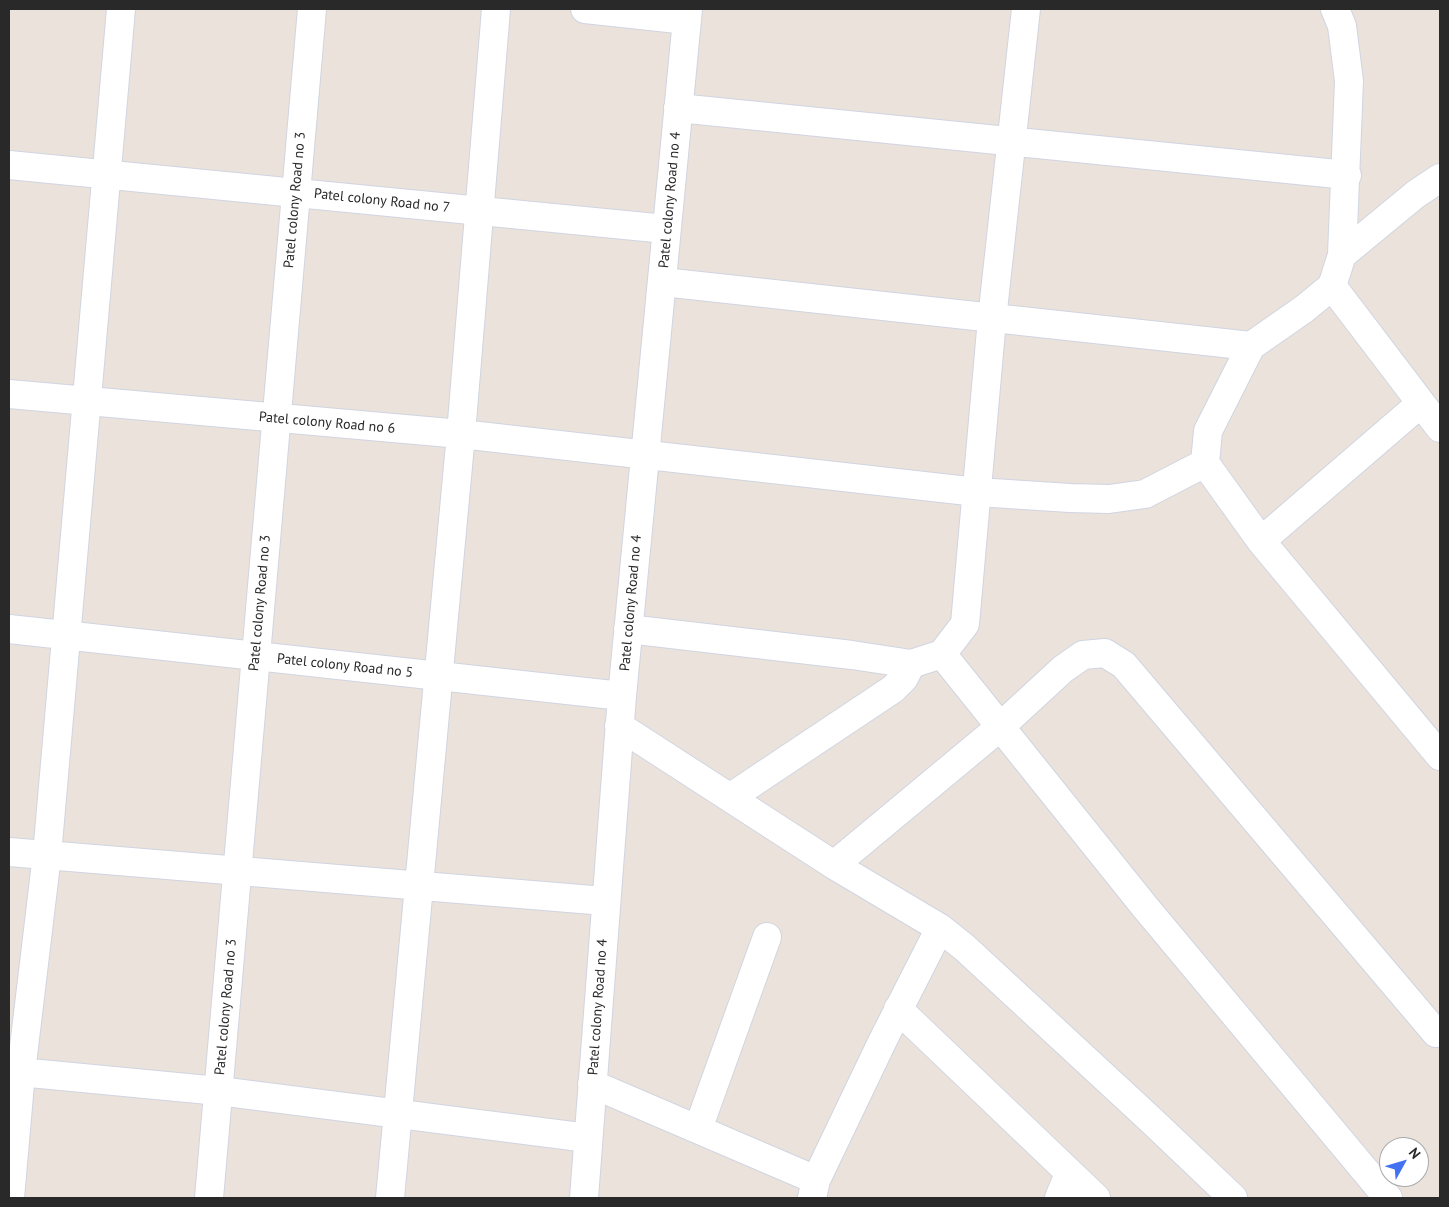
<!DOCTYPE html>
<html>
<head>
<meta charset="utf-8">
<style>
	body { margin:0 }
	#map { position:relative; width:1449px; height:1207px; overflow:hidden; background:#eae2db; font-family:"PT Sans",sans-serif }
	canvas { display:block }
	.frame { position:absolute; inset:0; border:10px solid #292929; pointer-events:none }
	.north { position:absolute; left:1379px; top:1137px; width:50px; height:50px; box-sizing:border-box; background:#fff; border:1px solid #a9a9a9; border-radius:50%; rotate:51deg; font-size:14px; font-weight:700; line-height:20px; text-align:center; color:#292929 }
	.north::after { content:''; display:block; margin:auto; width:18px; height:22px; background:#4271f1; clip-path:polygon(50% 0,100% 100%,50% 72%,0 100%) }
</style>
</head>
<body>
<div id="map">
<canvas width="1449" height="1207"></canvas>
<div class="frame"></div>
<div class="north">N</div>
</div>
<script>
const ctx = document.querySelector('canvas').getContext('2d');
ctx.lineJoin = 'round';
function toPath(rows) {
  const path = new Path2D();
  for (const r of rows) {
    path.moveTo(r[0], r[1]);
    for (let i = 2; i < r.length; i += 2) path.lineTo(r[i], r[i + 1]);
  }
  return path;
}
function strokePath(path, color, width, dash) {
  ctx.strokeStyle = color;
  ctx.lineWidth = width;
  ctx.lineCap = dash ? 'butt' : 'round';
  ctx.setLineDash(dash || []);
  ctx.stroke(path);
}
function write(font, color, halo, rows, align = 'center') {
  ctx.font = font + ' "PT Sans",sans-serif';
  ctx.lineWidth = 4;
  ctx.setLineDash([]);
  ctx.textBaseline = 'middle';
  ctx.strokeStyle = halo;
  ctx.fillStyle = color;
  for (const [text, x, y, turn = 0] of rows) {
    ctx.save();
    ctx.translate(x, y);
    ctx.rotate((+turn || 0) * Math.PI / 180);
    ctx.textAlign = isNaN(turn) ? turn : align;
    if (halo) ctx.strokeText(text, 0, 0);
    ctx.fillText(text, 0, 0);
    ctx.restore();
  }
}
const minor = toPath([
	[585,9,687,20],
	[1335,9,1342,26,1349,81,1342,255,1332,286,1304,309,1251,346,1208,431,1205,463,1261,541,1440,756],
	[678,108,1347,175],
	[9,165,666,229],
	[1342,255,1416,194,1440,178],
	[663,282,1251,346],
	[1332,286,1440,428],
	[9,394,461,434,977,492,1070,498,1109,499,1145,494,1205,463],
	[1261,541,1420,404],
	[9,629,622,696],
	[628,629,852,655,911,664,942,654,965,624,992,319,1026,9],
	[942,654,1145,907,1388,1198],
	[619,726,834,865,940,928,965,948,1151,1120,1233,1198],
	[731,797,893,689,904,678,911,664],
	[9,852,605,901],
	[834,865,1000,727,1063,669,1083,655,1105,653,1124,665,1436,1033],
	[898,1009,1096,1198],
	[9,1071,219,1091,588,1138],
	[592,1084,816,1180],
	[698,1129,767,937],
	[10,1198,21,1072,47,855,121,9],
	[390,1198,461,434,496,9],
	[584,1198,622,696,688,9],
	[812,1198,816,1180,883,1040,940,928],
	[1059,1198,1069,1174]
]);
const tertiary = toPath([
	[209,1198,312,9]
]);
strokePath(minor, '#d0d5e1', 30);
strokePath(tertiary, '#d0d5e1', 30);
strokePath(minor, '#fff', 28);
strokePath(tertiary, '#fff', 28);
write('14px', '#292929', '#fff', [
	["Patel colony Road no 3",295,200,-85],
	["Patel colony Road no 4",670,200,-85],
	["Patel colony Road no 7",382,201,6],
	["Patel colony Road no 6",327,423,5],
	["Patel colony Road no 3",260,603,-85],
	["Patel colony Road no 4",631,603,-85],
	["Patel colony Road no 5",345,666,6],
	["Patel colony Road no 3",226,1007,-85],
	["Patel colony Road no 4",598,1007,-86]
]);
</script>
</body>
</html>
